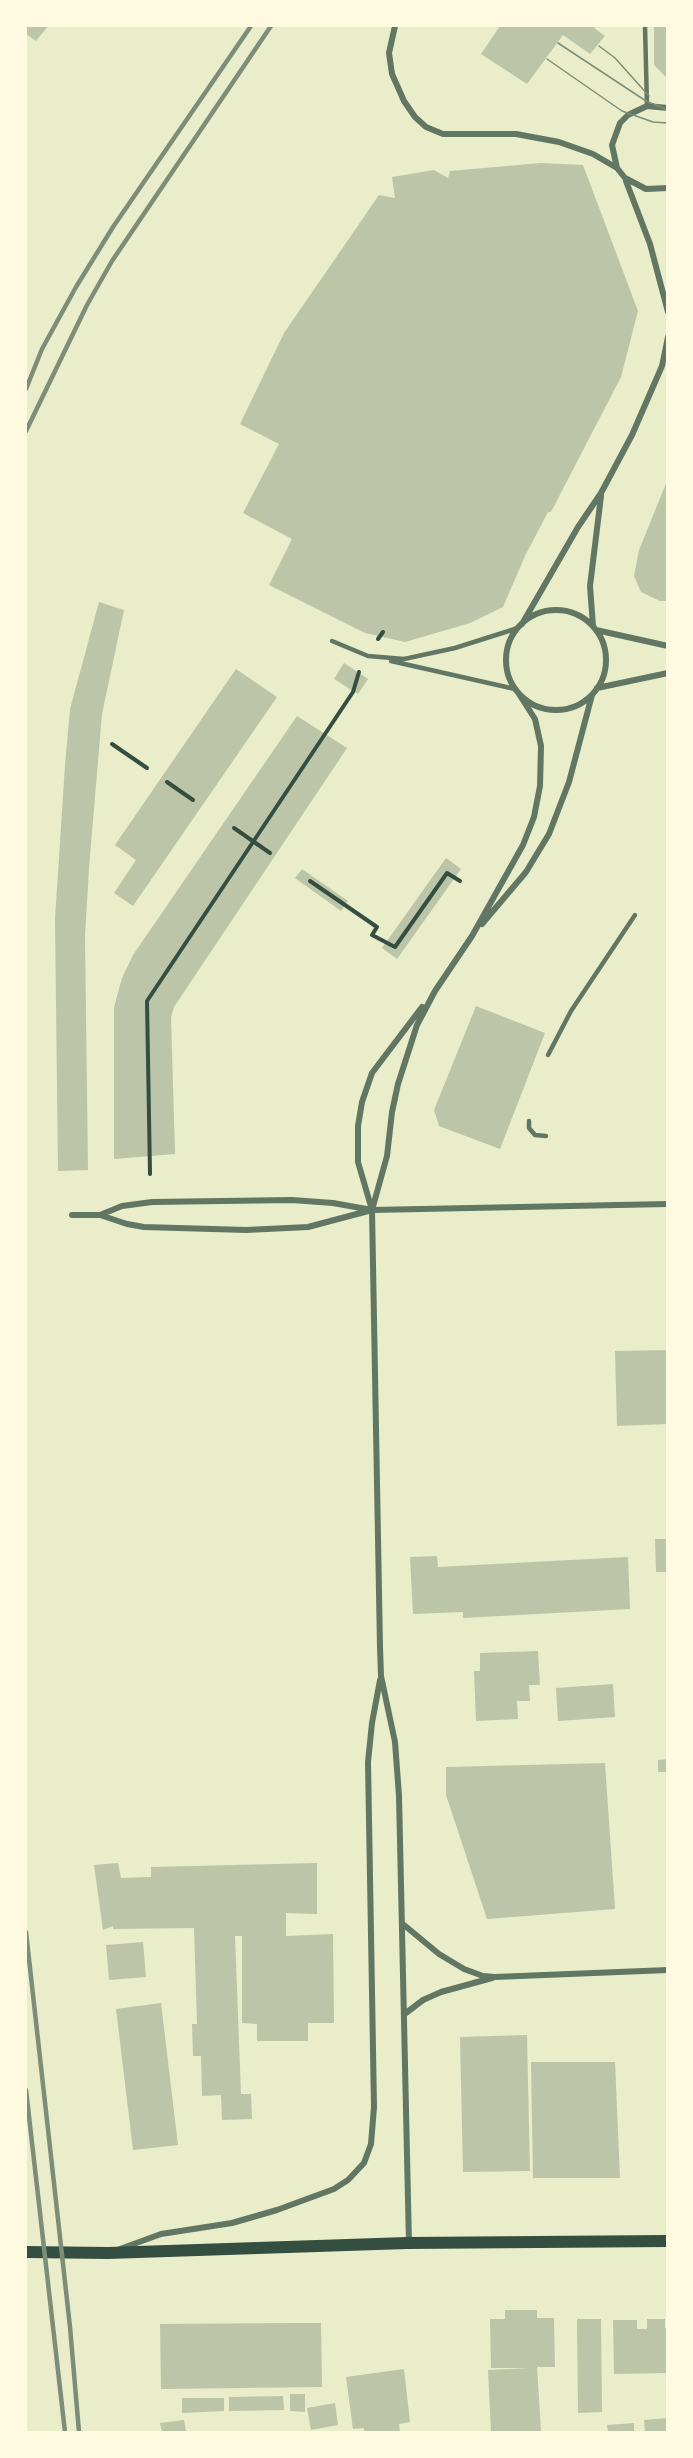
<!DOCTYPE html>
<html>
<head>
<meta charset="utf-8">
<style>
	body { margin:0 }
	#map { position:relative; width:693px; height:2458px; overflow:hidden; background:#e9edc9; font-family:"PT Sans Narrow",sans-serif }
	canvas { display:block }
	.frame { position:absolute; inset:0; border:27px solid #fefae0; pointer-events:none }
</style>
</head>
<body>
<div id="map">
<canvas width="693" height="2458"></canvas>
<div class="frame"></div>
</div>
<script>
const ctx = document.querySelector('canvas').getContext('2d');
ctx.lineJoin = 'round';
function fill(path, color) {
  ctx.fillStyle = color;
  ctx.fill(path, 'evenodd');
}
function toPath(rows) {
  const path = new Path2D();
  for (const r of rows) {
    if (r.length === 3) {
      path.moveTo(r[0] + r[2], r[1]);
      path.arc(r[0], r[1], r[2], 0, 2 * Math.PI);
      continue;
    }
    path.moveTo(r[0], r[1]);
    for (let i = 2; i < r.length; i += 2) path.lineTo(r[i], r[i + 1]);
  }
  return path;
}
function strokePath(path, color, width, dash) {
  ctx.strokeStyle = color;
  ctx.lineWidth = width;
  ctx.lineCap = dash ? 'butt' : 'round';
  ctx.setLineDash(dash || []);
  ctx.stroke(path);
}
fill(toPath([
	[26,26,48,26,36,41,26,34],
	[500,26,595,26,594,28,605,36,590,54,563,35,527,84,481,54],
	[654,26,668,26,668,79,654,65],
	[541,163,583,165,638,311,621,377,551,512,548,512,525,556,503,607,470,623,405,642,365,633,269,585,292,539,243,513,279,444,240,424,284,333,379,195,395,198,392,177,434,170,448,178,450,171],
	[667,481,668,601,660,601,641,592,634,576,639,550],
	[99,602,124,610,102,714,89,868,85,936,88,1170,58,1171,55,919,65,765,70,709],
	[344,663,368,679,358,694,334,679],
	[236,669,277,697,133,906,114,893,136,860,115,845],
	[297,716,347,748,174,1007,171,1017,175,1154,114,1159,114,1007,122,978,133,955],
	[446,858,461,869,397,959,382,948],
	[302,869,348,901,341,911,295,878],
	[476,1006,545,1033,500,1149,439,1126,434,1110],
	[668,1350,668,1424,617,1426,615,1351],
	[655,1539,668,1539,668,1572,656,1572],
	[437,1556,438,1567,628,1557,630,1609,463,1618,463,1612,413,1614,410,1557],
	[538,1651,540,1685,529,1685,530,1701,517,1701,518,1719,476,1721,474,1671,480,1671,480,1653],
	[613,1684,615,1717,558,1721,556,1688],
	[668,1759,668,1772,658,1772,658,1760],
	[605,1763,615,1909,487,1919,446,1795,446,1767],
	[118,1863,121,1878,151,1877,151,1867,317,1863,317,1914,286,1913,286,1936,333,1934,334,2023,308,2023,308,2041,257,2041,257,2024,242,2023,242,1936,235,1936,241,2094,251,2094,252,2119,222,2120,221,2095,202,2096,201,2056,193,2056,192,2024,197,2024,194,1928,113,1929,113,1926,103,1930,94,1865],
	[143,1942,146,1977,109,1980,106,1945],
	[161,2003,178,2145,133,2150,116,2009],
	[527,2035,530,2171,463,2172,460,2037],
	[531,2062,615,2062,620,2178,533,2178],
	[505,2310,537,2310,537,2318,554,2318,555,2367,537,2367,541,2431,491,2432,488,2370,531,2368,491,2368,490,2319,505,2319],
	[577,2319,601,2319,602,2412,578,2413],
	[647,2319,665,2319,665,2328,668,2328,668,2373,614,2374,613,2320,637,2320,637,2329,647,2329],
	[290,2323,321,2323,322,2387,161,2389,160,2324],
	[404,2369,410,2422,399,2424,400,2432,364,2432,364,2428,353,2429,346,2377],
	[290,2394,305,2394,305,2412,290,2411],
	[283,2396,284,2410,229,2411,229,2397],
	[182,2398,224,2398,224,2411,182,2413],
	[335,2403,338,2425,311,2430,307,2408],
	[668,2418,668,2432,645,2432,644,2420],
	[184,2420,186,2432,162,2432,160,2423],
	[634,2423,634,2432,608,2432,607,2425]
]), '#bcc5a7');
strokePath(toPath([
	[378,639,383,632],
	[112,744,147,768],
	[167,782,193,800],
	[234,828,270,853],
	[310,881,377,927,372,935,395,947,447,873,460,881],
	[150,1174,147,1001,353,692,359,672]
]), '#344e41', 4);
strokePath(toPath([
	[645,26,647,106],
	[332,641,368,656,404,659,455,648,518,628],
	[391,661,515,689],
	[548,1055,571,1011,635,915],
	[529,1121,529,1128,535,1135,546,1136]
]), '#617663', 4.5);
strokePath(toPath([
	[395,26,389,53,392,74,404,101,415,117,426,127,443,134,516,134,559,142,593,154,617,168],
	[668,108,647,106,628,115,620,123,612,145,617,168,625,178,646,189,668,188],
	[626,181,650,244,668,312],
	[556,660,50],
	[522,624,578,527,601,493,632,435,662,366,668,337],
	[593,626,590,586,601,496],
	[596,630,668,646],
	[597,688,668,673],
	[482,924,526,872,549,834,569,782,592,695],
	[372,1210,308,1227,246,1230,144,1227,127,1224,100,1215,122,1206,152,1202,292,1200,333,1203,372,1210,668,1204],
	[372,1210,358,1162,358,1126,362,1102,372,1073,422,1007],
	[72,1215,100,1215],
	[404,1925,439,1954,464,1969,483,1976,495,1977,668,1970],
	[406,2013,423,2000,441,1992,492,1978],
	[409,2244,399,1796,395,1742,381,1676,380,1647,372,1210,387,1156,392,1112,398,1084,417,1025,435,991,472,936,523,845,534,817,540,786,541,746,535,719,519,694],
	[120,2249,161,2234,232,2223,277,2210,334,2189,348,2180,364,2163,371,2144,374,2107,368,1762,372,1723,380,1680]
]), '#617663', 6);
strokePath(toPath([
	[26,2252,108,2253,407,2243,668,2241]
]), '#344e41', 12);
strokePath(toPath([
	[558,43,646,101,668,110],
	[599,46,615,58,649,96],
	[547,59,622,111,653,122,668,123]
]), '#7c8e77', 1.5);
strokePath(toPath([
	[26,389,42,349,76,287,113,227,251,26],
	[26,431,87,305,112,261,271,26],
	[26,1932,70,2327,79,2432],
	[26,2090,65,2432]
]), '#7c8e77', 4.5);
</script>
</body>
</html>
